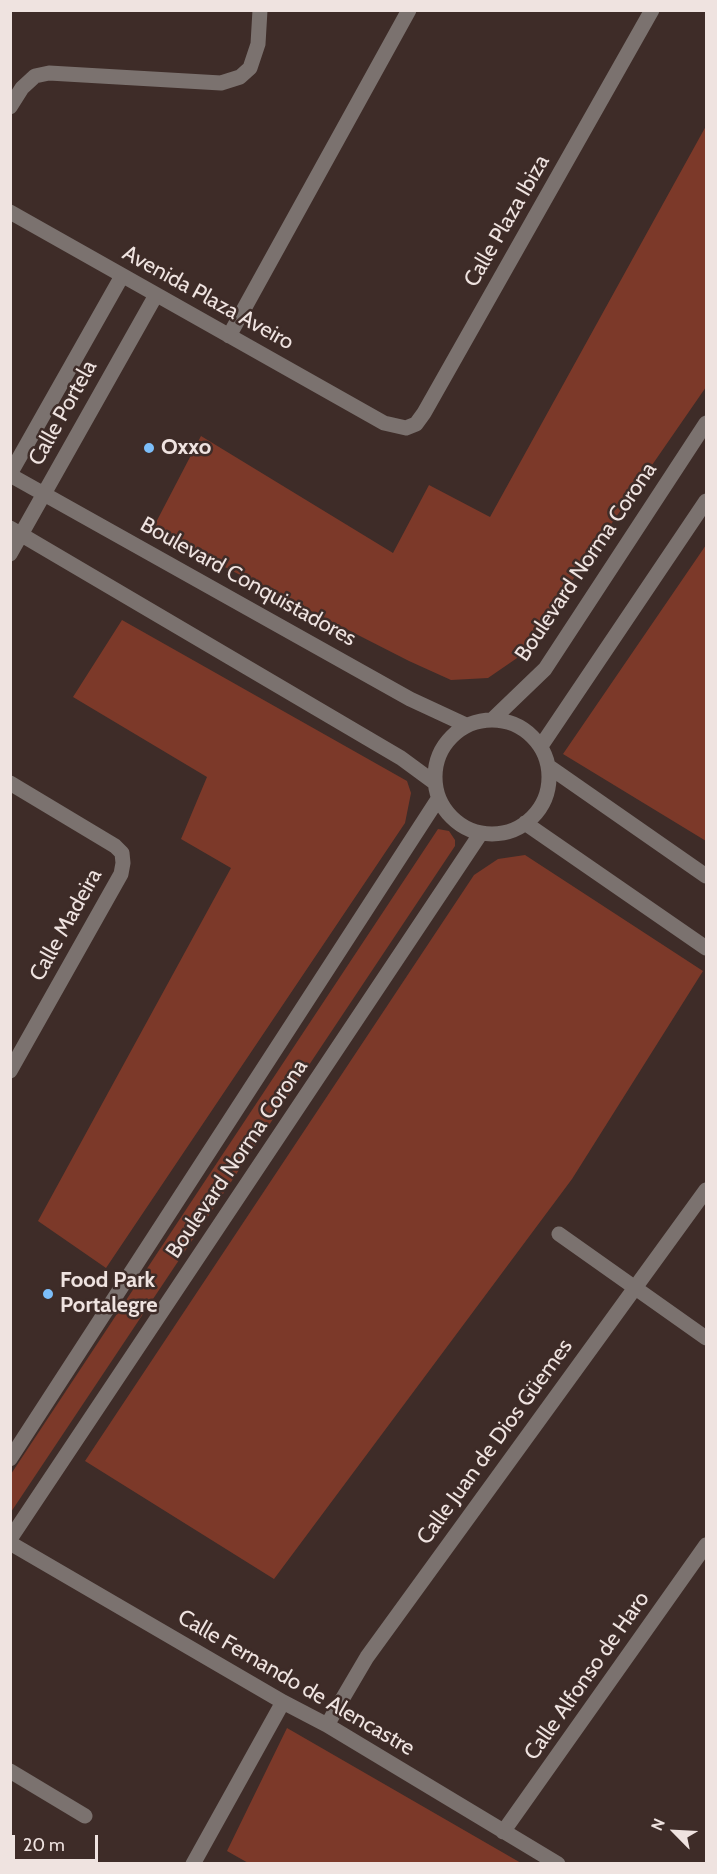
<!DOCTYPE html>
<html>
<head>
<meta charset="utf-8">
<style>
	body { margin:0 }
	#map { position:relative; width:717px; height:1874px; overflow:hidden; background:#3e2c28; font-family:Cabin,sans-serif }
	canvas { display:block }
	.frame { position:absolute; inset:0; border:12px solid #efe3e0; pointer-events:none }
	.north { position:absolute; left:645px; top:1802px; width:60px; height:60px; -webkit-text-stroke:4px #3e2c28; paint-order:stroke; rotate:294deg; font-size:16px; font-weight:700; line-height:24px; text-align:center; color:#efe3e0 }
	.north::after { content:''; display:block; margin:auto; width:21px; height:27px; background:#efe3e0; clip-path:polygon(50% 0,100% 100%,50% 72%,0 100%) }
	.scale { position:absolute; left:12px; top:1835px; width:86px; height:27px; box-sizing:border-box; border:3px solid #efe3e0; border-top:0; padding-left:8px; font-size:18px; line-height:21px; white-space:nowrap; color:#efe3e0; -webkit-text-stroke:4px #3e2c28; paint-order:stroke }
</style>
</head>
<body>
<div id="map">
<canvas width="717" height="1874"></canvas>
<div class="frame"></div>
<div class="north">N</div>
<div class="scale">20 m</div>
</div>
<script>
const ctx = document.querySelector('canvas').getContext('2d');
ctx.lineJoin = 'round';
function fill(path, color) {
  ctx.fillStyle = color;
  ctx.fill(path, 'evenodd');
}
function toPath(rows) {
  const path = new Path2D();
  for (const r of rows) {
    if (r.length === 3) {
      path.moveTo(r[0] + r[2], r[1]);
      path.arc(r[0], r[1], r[2], 0, 2 * Math.PI);
      continue;
    }
    path.moveTo(r[0], r[1]);
    for (let i = 2; i < r.length; i += 2) path.lineTo(r[i], r[i + 1]);
  }
  return path;
}
function strokePath(path, color, width, dash) {
  ctx.strokeStyle = color;
  ctx.lineWidth = width;
  ctx.lineCap = dash ? 'butt' : 'round';
  ctx.setLineDash(dash || []);
  ctx.stroke(path);
}
function write(font, color, halo, rows, align = 'center') {
  ctx.font = font + ' Cabin,sans-serif';
  ctx.lineWidth = 5;
  ctx.setLineDash([]);
  ctx.textBaseline = 'middle';
  ctx.strokeStyle = halo;
  ctx.fillStyle = color;
  for (const [text, x, y, turn = 0] of rows) {
    ctx.save();
    ctx.translate(x, y);
    ctx.rotate((+turn || 0) * Math.PI / 180);
    ctx.textAlign = isNaN(turn) ? turn : align;
    if (halo) ctx.strokeText(text, 0, 0);
    ctx.fillText(text, 0, 0);
    ctx.restore();
  }
}
fill(toPath([
	[706,126,706,387,520,656,488,678,451,680,409,661,152,530,201,436,393,553,429,485,490,517],
	[706,545,706,841,563,754],
	[122,620,407,781,411,793,405,823,106,1268,38,1221,231,868,181,839,207,777,73,697],
	[438,829,449,831,455,840,455,846,11,1512,11,1474],
	[525,855,703,971,572,1179,274,1579,85,1461,474,875,498,859],
	[287,1728,521,1863,250,1864,227,1851]
]), '#7c3929');
strokePath(toPath([
	[10,107,22,88,35,76,49,73,221,83,240,77,250,68,258,44,260,10],
	[10,212,384,423,406,428,416,424,424,413,652,10],
	[229,336,409,10],
	[10,474,122,276],
	[10,475,410,699,466,725],
	[10,528,401,758,435,783],
	[10,554,156,295],
	[493,719,545,669,706,423],
	[492,777,57],
	[541,746,706,501],
	[548,766,706,876],
	[10,783,115,846,122,853,123,863,121,874,10,1071],
	[525,823,706,948],
	[559,1234,706,1338],
	[10,1459,438,799],
	[10,1539,481,833],
	[10,1543,283,1702,327,1725,558,1864],
	[327,1725,367,1657,706,1190],
	[10,1771,85,1816],
	[503,1832,706,1545],
	[193,1864,283,1702]
]), '#7b726f', 15);
for (const [x, y, r, color] of [
	[149,448,6,"#7cbef9"],
	[48,1294,6,"#7cbef9"]
]) {
  const dot = new Path2D();
  dot.arc(x, y, r, 0, 2 * Math.PI);
  ctx.fillStyle = color;
  ctx.fill(dot);
  strokePath(dot, '#3e2c28', 2);
}
write('22px', '#efe3e0', '#3e2c28', [
	["Calle Plaza Ibiza",507,221,-60],
	["Avenida Plaza Aveiro",208,298,29],
	["Calle Portela",63,413,-61],
	["Boulevard Norma Corona",586,562,-56],
	["Boulevard Conquistadores",248,582,29],
	["Calle Madeira",66,925,-61],
	["Boulevard Norma Corona",237,1159,-56],
	["Calle Juan de Dios Güemes",495,1442,-54],
	["Calle Alfonso de Haro",587,1676,-55],
	["Calle Fernando de Alencastre",296,1683,30]
]);
write('bold 22px', '#efe3e0', '#3e2c28', [
	["Oxxo",161,448],
	["Food Park",60,1281],
	["Portalegre",60,1306]
], 'left');
</script>
</body>
</html>
